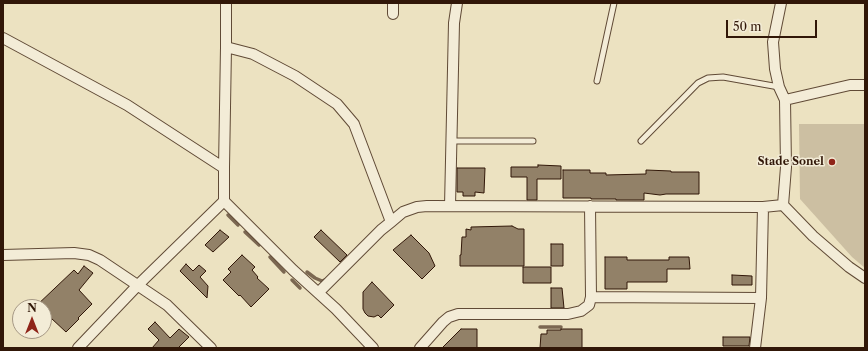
<!DOCTYPE html>
<html>
<head>
<meta charset="utf-8">
<style>
	body { margin:0 }
	#map { position:relative; width:868px; height:351px; overflow:hidden; background:#ece2c1; font-family:"Libre Caslon Text",serif }
	canvas { display:block }
	.frame { position:absolute; inset:0; border:4px solid #311708; pointer-events:none }
	.north { position:absolute; left:12px; top:299px; width:40px; height:40px; box-sizing:border-box; background:#f3ecd7; border:1px solid #a59784; border-radius:50%; rotate:0deg; font-size:11px; font-weight:700; line-height:16px; text-align:center; color:#311708 }
	.north::after { content:''; display:block; margin:auto; width:14px; height:18px; background:#8f2418; clip-path:polygon(50% 0,100% 100%,50% 72%,0 100%) }
	.scale { position:absolute; left:726px; top:20px; width:91px; height:18px; box-sizing:border-box; border:2px solid #311708; border-top:0; padding-left:5px; font-size:12px; line-height:14px; white-space:nowrap; color:#311708; -webkit-text-stroke:3px #f3ecd7; paint-order:stroke }
</style>
</head>
<body>
<div id="map">
<canvas width="868" height="351"></canvas>
<div class="frame"></div>
<div class="north">N</div>
<div class="scale">50 m</div>
</div>
<script>
const ctx = document.querySelector('canvas').getContext('2d');
ctx.lineJoin = 'round';
function fill(path, color) {
  ctx.fillStyle = color;
  ctx.fill(path, 'evenodd');
}
function toPath(rows) {
  const path = new Path2D();
  for (const r of rows) {
    path.moveTo(r[0], r[1]);
    for (let i = 2; i < r.length; i += 2) path.lineTo(r[i], r[i + 1]);
  }
  return path;
}
function strokePath(path, color, width, dash) {
  ctx.strokeStyle = color;
  ctx.lineWidth = width;
  ctx.lineCap = dash ? 'butt' : 'round';
  ctx.setLineDash(dash || []);
  ctx.stroke(path);
}
function write(font, color, halo, rows, align = 'center') {
  ctx.font = font + ' "Libre Caslon Text",serif';
  ctx.lineWidth = 3;
  ctx.setLineDash([]);
  ctx.textBaseline = 'middle';
  ctx.strokeStyle = halo;
  ctx.fillStyle = color;
  for (const [text, x, y, turn = 0] of rows) {
    ctx.save();
    ctx.translate(x, y);
    ctx.rotate((+turn || 0) * Math.PI / 180);
    ctx.textAlign = isNaN(turn) ? turn : align;
    if (halo) ctx.strokeText(text, 0, 0);
    ctx.fillText(text, 0, 0);
    ctx.restore();
  }
}
fill(toPath([
	[799,124,865,124,865,268,852,257,800,199]
]), '#ccbfa2');
strokePath(toPath([
	[228,215,238,225],
	[245,232,259,245],
	[270,257,284,272],
	[307,272,315,278,322,281,327,279],
	[292,280,300,288],
	[540,327,561,327]
]), '#7b6751', 3.5);
const building = toPath([
	[538,165,561,166,561,179,537,179,537,200,527,200,527,177,511,177,511,167,538,167,538,165],
	[457,168,485,168,484,193,475,192,475,196,463,196,463,192,457,192,457,168],
	[563,170,590,170,590,173,606,173,606,175,646,174,646,170,671,171,671,172,699,172,699,194,666,194,660,195,644,193,644,200,616,200,616,199,591,199,591,198,563,198,563,170],
	[512,226,518,229,524,229,524,266,460,266,460,255,461,255,462,237,466,237,466,229,471,230,471,227,512,226],
	[220,230,229,237,213,252,205,245,220,230],
	[321,230,347,255,340,262,314,237,321,230],
	[411,235,429,253,435,266,422,279,393,250,411,235],
	[551,244,563,244,563,266,551,266,551,244],
	[242,255,255,267,252,270,258,277,257,278,269,289,251,307,240,295,239,296,223,280,231,272,228,269,242,255],
	[605,257,627,257,627,260,669,260,669,257,689,257,690,269,667,269,667,282,627,282,627,289,605,289,605,257],
	[186,264,193,271,199,265,206,271,200,277,208,286,207,298,180,271,186,264],
	[84,266,93,273,79,290,92,304,78,318,79,319,66,332,51,318,49,319,44,314,44,307,35,307,74,270,78,274,84,266],
	[523,267,551,267,551,283,523,283,523,267],
	[732,275,752,276,752,285,732,285,732,275],
	[372,282,394,305,381,318,378,315,374,317,368,316,365,313,363,309,363,292,372,282],
	[551,288,562,288,564,308,551,308,551,288],
	[155,322,170,338,179,329,189,337,179,347,180,348,152,348,159,340,148,329,155,322],
	[461,329,477,329,477,348,442,348,461,329],
	[561,329,582,329,582,348,540,348,541,334,547,334,547,330,561,330,561,329],
	[723,337,750,337,749,346,723,346,723,337]
]);
fill(building, '#928168');
strokePath(building, '#311708', 1);
const lane = toPath([
	[597,81,614,3],
	[451,141,533,141],
	[641,141,698,83,708,78,723,77,779,87]
]);
const street = toPath([
	[226,3,226,47,224,168,224,201,293,270,336,309,373,348],
	[781,3,773,42,775,69,779,87,785,100],
	[393,14,393,3],
	[3,38,127,105,224,168],
	[226,47,253,54,295,76,337,104,354,124,391,222],
	[783,205,813,236,849,267,865,278],
	[450,206,454,23,457,3],
	[3,255,74,253,89,255,100,260,167,305,211,348],
	[319,292,381,230,391,222,403,212,417,207,427,206,763,207,783,205,786,167,785,100,850,85,865,85],
	[591,297,761,298],
	[78,348,138,285,224,201],
	[420,348,443,322,449,317,458,314,568,314,581,311,589,305,591,297,590,206],
	[755,348,761,298,763,207]
]);
strokePath(lane, '#604a36', 7);
strokePath(street, '#604a36', 12);
strokePath(lane, '#f3ecd7', 5);
strokePath(street, '#f3ecd7', 10);
for (const [x, y, r, color] of [
	[832,162,4,"#8f2418"]
]) {
  const dot = new Path2D();
  dot.arc(x, y, r, 0, 2 * Math.PI);
  ctx.fillStyle = color;
  ctx.fill(dot);
  strokePath(dot, '#f3ecd7', 1.5);
}
write('bold 11px', '#311708', '#f3ecd7', [
	["Stade Sonel",824,162]
], 'right');
</script>
</body>
</html>
